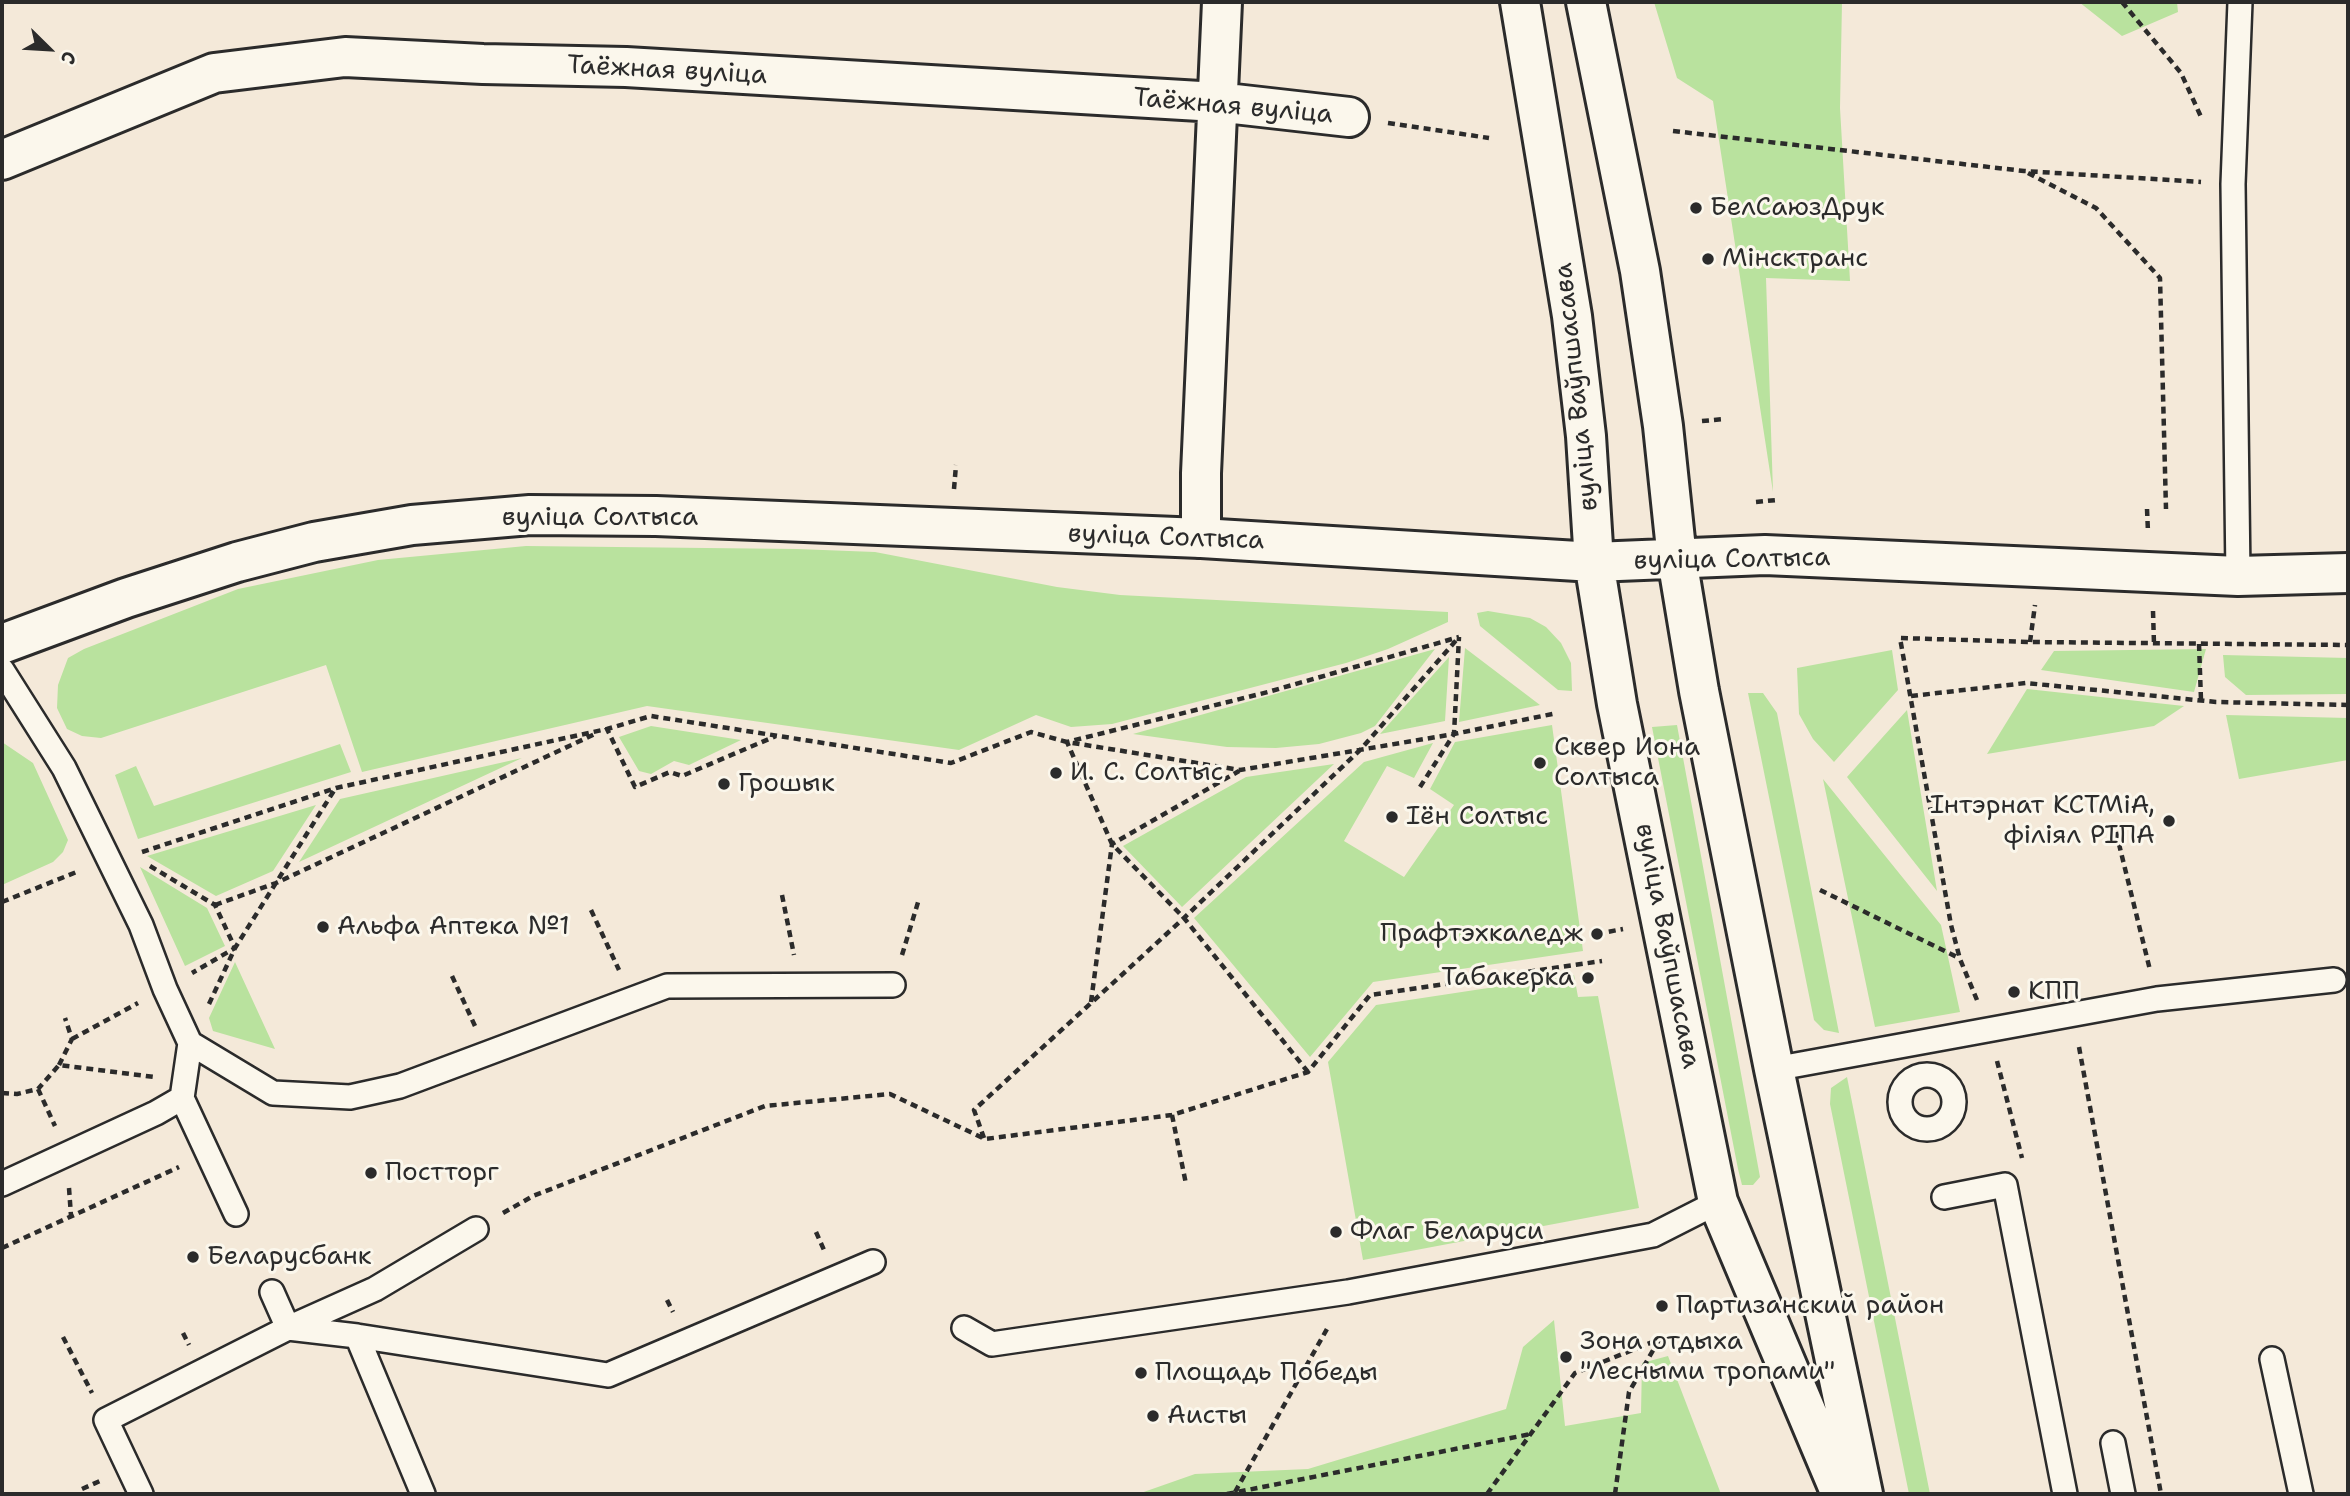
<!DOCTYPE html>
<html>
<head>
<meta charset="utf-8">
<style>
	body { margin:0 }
	#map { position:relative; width:2350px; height:1496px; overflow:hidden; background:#f4e9d9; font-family:"Shantell Sans",sans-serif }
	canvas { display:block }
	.frame { position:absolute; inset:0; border:4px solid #2b2b2b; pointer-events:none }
	.north { position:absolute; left:14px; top:14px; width:70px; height:70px; -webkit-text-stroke:5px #fbf7ec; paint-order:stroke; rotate:114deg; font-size:19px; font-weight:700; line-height:28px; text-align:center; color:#2b2b2b }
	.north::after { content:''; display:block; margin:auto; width:24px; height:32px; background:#2b2b2b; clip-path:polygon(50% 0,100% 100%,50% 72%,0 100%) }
</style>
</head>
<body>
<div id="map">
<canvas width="2350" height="1496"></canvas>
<div class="frame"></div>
<div class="north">С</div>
</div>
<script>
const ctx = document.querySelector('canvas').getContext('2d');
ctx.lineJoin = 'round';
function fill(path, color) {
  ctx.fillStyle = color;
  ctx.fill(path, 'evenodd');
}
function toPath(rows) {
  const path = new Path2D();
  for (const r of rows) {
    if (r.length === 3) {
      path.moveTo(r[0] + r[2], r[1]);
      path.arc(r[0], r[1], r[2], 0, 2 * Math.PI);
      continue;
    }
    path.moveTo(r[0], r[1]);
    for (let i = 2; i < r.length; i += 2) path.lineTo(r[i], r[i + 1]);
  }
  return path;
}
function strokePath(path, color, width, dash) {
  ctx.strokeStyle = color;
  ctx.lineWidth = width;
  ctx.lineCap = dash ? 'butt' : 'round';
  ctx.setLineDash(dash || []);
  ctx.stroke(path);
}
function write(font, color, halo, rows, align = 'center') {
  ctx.font = font + ' "Shantell Sans",sans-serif';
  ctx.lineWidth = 6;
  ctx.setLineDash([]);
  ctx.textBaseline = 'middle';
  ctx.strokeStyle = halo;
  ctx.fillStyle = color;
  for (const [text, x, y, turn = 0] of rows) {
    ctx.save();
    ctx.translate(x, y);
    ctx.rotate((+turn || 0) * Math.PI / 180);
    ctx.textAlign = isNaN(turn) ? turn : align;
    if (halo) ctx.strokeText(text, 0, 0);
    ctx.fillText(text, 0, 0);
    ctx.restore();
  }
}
fill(toPath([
	[1654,2,1842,2,1840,108,1850,281,1766,278,1773,492,1713,101,1677,78],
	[2079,2,2177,2,2178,12,2122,36],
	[526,546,797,549,875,552,1057,587,1120,595,1448,612,1448,622,1388,649,1346,663,1112,724,1071,727,1036,715,959,750,647,706,362,772,326,665,101,738,82,736,67,729,57,708,58,685,68,658,84,649,238,589,378,560],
	[1488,611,1530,618,1546,627,1561,643,1571,663,1572,691,1558,690,1480,626,1477,613],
	[1465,648,1540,705,1459,722],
	[1435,649,1375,726,1361,733,1319,744,1276,748,1227,747,1133,734],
	[2206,649,2194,692,2041,670,2054,651],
	[1892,650,1898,690,1834,762,1813,739,1799,714,1797,668],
	[2223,655,2348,658,2348,694,2246,695,2225,677],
	[1449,657,1445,721,1380,734],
	[2027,689,2184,706,2154,726,1987,754],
	[1748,693,1763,693,1777,713,1839,1033,1824,1030,1814,1020],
	[1907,710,1937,891,1847,777],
	[2226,715,2348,718,2348,760,2239,779],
	[1552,725,1583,951,1373,982,1310,1057,1194,918,1364,762,1433,743,1414,778,1387,766,1344,841,1404,877,1454,805,1430,789,1455,742],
	[1677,725,1760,1177,1753,1185,1742,1185,1738,1169,1652,727],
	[651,726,741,740,689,765,674,761,651,774,639,771,619,737],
	[2,742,33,763,68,840,63,852,53,862,2,885],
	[340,744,351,772,138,839,115,775,136,766,154,806],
	[522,758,299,862,340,799],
	[1334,764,1182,907,1123,846,1246,777],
	[1823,779,1941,925,1960,1012,1875,1027],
	[316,805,273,871,216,896,147,856],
	[140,867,207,908,225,946,185,966],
	[235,962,275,1049,213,1031,209,1018],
	[1574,975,1578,997,1598,996,1639,1208,1363,1260,1328,1062,1376,1005],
	[1847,1077,1930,1494,1909,1494,1830,1104,1831,1088],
	[1554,1320,1565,1426,1641,1413,1642,1363,1668,1356,1721,1494,1138,1494,1195,1474,1308,1469,1506,1409,1523,1347]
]), '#b9e29e');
const lane = toPath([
	[2238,576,2233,184,2240,2],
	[2,670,64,768,141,925,165,989,190,1043,182,1098,156,1113,2,1184],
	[190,1043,273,1093,350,1097,400,1086,667,986,893,985],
	[1774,1069,2157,999,2334,980],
	[1927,1102,27],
	[182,1098,236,1214],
	[1944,1197,2005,1185,2065,1494],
	[272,1292,288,1328,357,1336,423,1494],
	[964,1328,992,1344,1348,1292,1653,1235,1718,1202],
	[357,1336,608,1375,873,1262],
	[2272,1359,2301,1494],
	[2113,1443,2123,1494],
	[141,1494,106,1420,288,1328,375,1289,476,1229]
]);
const street = toPath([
	[2,160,214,73,345,57,483,64,626,67,1217,102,1349,117],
	[1201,538,1201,473,1222,2]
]);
const secondary = toPath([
	[1520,2,1572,316,1586,436,1594,562,1617,704,1718,1202,1841,1494],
	[1586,2,1640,271,1663,426,1677,559,1699,691,1774,1069,1863,1494],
	[2,644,126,598,237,562,314,542,412,525,530,515,656,516,1201,538,1594,562,1765,555,2238,576,2348,573]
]);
strokePath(lane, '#2b2b2b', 28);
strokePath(street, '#2b2b2b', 44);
strokePath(secondary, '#2b2b2b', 44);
strokePath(toPath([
	[2122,2,2181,73,2202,119],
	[1388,123,1489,138],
	[1673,131,2024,171,2201,182],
	[2028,173,2096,208,2160,278,2166,509],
	[1702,421,1725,419],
	[954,489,956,465],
	[1756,502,1777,500],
	[2147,509,2148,532],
	[2153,611,2154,644],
	[2030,642,2035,605],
	[2199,644,2201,700],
	[1911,696,2026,683,2216,702,2348,705],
	[605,730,607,729,635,787,670,772,682,776,776,736],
	[1420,787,1454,734,1459,637],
	[2116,832,2150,970],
	[142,852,336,788,607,729,651,716,951,763,1031,732,1067,742,1240,770,1454,734,1557,713],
	[150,866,215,905,235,948,192,973],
	[1820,890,1959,958],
	[782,895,794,955],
	[2,902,79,871],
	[215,905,276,883,597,733],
	[591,910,619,970],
	[1597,934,1623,929],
	[902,955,919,899],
	[452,976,475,1026],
	[1977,1000,1960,959,1951,925,1900,638,2030,642,2348,645],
	[1091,1002,1112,844,1239,771],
	[209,1004,235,948,335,789],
	[72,1039,138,1003],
	[2079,1047,2161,1494],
	[1997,1061,2022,1158],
	[59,1065,72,1039,65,1018],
	[1308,1072,1184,918,1112,844,1067,742,1268,692,1459,637],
	[38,1089,55,1126],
	[2,1093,17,1094,38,1089,59,1065,154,1077],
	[1172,1115,1186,1184],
	[984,1138,974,1110,1184,918,1361,749,1459,637],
	[69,1188,71,1216],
	[503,1213,533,1196,765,1106,890,1094,985,1139,1172,1115,1308,1072,1370,995,1602,961],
	[816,1232,824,1250],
	[2,1248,179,1167],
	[667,1300,673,1312],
	[183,1333,189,1345],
	[63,1337,92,1393],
	[82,1489,100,1481],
	[1235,1492,1327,1329],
	[1227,1494,1531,1434],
	[1487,1494,1575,1373,1660,1339],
	[1615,1494,1629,1392,1659,1340]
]), '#2b2b2b', 4.5, [7, 5]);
strokePath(lane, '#fbf7ec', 23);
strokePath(street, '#fbf7ec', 38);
strokePath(secondary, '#fbf7ec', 38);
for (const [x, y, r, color] of [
	[1696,208,7,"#2b2b2b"],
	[1708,259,7,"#2b2b2b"],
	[1540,763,7,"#2b2b2b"],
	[1056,773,7,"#2b2b2b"],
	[724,784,7,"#2b2b2b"],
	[1392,817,7,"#2b2b2b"],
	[2169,821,7,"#2b2b2b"],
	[323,927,7,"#2b2b2b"],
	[1597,934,7,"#2b2b2b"],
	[1588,978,7,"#2b2b2b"],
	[2014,992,7,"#2b2b2b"],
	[371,1173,7,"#2b2b2b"],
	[1336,1232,7,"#2b2b2b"],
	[193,1257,7,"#2b2b2b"],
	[1662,1306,7,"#2b2b2b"],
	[1566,1357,7,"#2b2b2b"],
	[1141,1373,7,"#2b2b2b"],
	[1153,1416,7,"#2b2b2b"]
]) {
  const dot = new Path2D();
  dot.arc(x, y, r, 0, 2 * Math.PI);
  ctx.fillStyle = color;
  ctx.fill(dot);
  strokePath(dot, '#fbf7ec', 2.5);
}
write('26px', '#2b2b2b', '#fbf7ec', [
	["Таёжная вуліца",667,71,3],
	["Таёжная вуліца",1233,107,5],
	["вуліца Ваўпшасава",1577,387,-96],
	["вуліца Солтыса",600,518],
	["вуліца Солтыса",1166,538,2],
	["вуліца Солтыса",1732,560,-1],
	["вуліца Ваўпшасава",1667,946,79]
]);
write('26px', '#2b2b2b', '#fbf7ec', [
	["БелСаюзДрук",1710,208],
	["Мінсктранс",1722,259],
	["Сквер Иона",1554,748],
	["Солтыса",1554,778],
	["И. С. Солтыс",1070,773],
	["Грошык",738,784],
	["Інтэрнат КСТМіА,",2155,806,"right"],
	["філіял РІПА",2155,836,"right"],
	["Іён Солтыс",1406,817],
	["Альфа Аптека №1",337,927],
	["Прафтэхкаледж",1583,934,"right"],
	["Табакерка",1574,978,"right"],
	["КПП",2028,992],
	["Постторг",385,1173],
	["Флаг Беларуси",1350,1232],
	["Беларусбанк",207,1257],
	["Партизанский район",1676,1306],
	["Зона отдыха",1580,1342],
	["\"Лесными тропами\"",1580,1372],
	["Площадь Победы",1155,1373],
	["Аисты",1167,1416]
], 'left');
</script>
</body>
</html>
